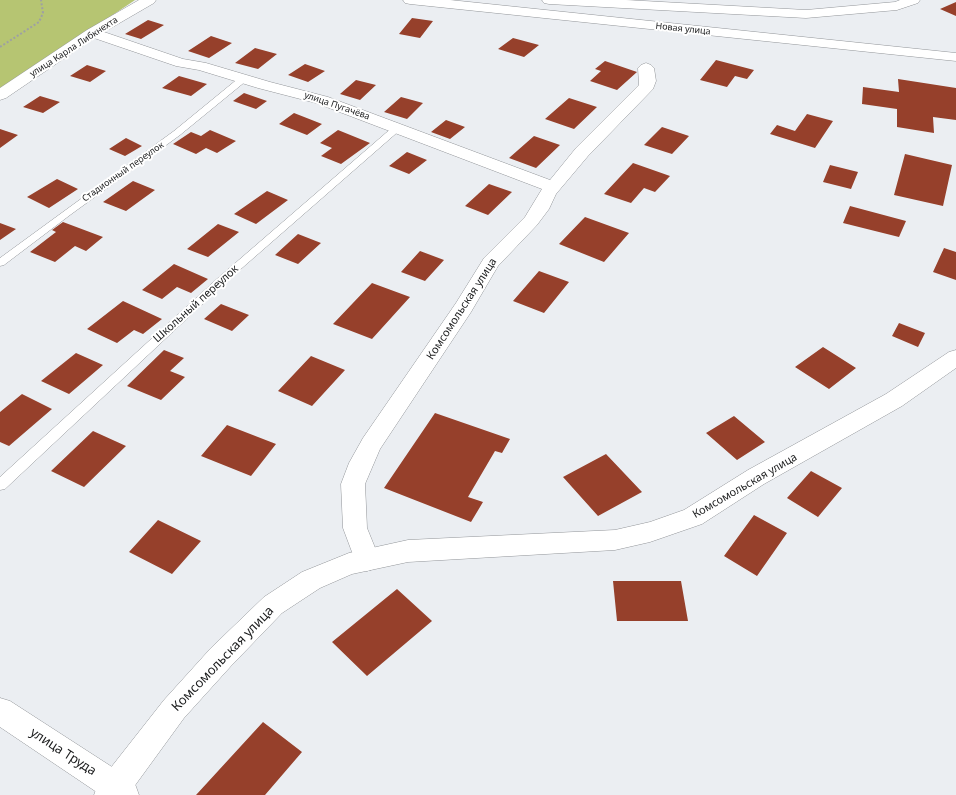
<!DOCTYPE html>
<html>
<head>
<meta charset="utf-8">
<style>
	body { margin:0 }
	canvas { display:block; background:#ebeef2 }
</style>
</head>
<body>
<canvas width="956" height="795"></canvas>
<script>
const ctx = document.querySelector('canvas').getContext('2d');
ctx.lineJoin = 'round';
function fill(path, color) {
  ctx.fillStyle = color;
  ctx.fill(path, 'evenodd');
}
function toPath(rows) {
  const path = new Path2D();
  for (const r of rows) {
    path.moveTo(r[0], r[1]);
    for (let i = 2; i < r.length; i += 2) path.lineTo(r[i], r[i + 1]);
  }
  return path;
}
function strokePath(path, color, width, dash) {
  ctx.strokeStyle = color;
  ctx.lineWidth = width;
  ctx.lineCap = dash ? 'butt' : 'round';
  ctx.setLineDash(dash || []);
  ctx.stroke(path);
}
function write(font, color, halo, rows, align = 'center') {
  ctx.font = font + ' "Noto Sans",sans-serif';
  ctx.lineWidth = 4;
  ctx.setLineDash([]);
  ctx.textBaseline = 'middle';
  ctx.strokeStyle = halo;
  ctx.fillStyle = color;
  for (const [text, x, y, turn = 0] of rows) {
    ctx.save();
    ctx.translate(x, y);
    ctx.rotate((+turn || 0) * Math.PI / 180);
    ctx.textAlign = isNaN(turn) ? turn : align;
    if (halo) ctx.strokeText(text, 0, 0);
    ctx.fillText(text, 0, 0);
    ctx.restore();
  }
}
fill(toPath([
	[0,0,135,0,0,91]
]), '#b6c572');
fill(toPath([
	[956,2,956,16,940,9],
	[412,18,433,21,420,38,399,34],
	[148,20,164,25,141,39,125,34],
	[211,36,232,43,209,58,188,51],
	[513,38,539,45,524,57,498,49],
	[255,48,277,54,258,69,235,63],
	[716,60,754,70,747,79,735,76,727,87,700,80],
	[605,61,637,72,617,90,590,81,601,71,595,69],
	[305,64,325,71,308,82,288,75],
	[87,65,106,71,90,82,70,76],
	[179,76,207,84,191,96,162,88],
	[898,79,956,88,956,120,933,117,934,133,897,127,897,109,862,104,863,87,899,92],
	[356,80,376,85,360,100,340,94],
	[244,93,267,101,256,109,233,101],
	[40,96,60,102,43,113,23,107],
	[401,97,423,103,407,119,384,112],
	[569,98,597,107,574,129,545,119],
	[294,113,322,124,307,135,279,124],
	[807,114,833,121,815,148,770,134,777,125,795,131],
	[446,120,465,127,450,139,431,132],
	[662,127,689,136,672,154,644,145],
	[0,129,18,135,0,148],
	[210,130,236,141,217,153,206,148,196,154,173,144,191,132,201,136],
	[338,130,370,143,341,164,321,156,332,148,320,143],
	[534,136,560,145,536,168,509,158],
	[126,138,142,146,125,156,109,149],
	[407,152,427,160,409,174,389,166],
	[905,154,952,165,943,206,894,195],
	[633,163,670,176,655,192,644,188,631,203,604,194],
	[830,165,858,172,851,189,823,182],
	[57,179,78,189,49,208,27,197],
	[133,181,155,190,126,211,103,202],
	[489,184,512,192,488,215,465,206],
	[267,191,288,200,256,224,234,214],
	[850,206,906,221,899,237,843,223],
	[585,217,629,233,604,262,559,244],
	[63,222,103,237,86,251,75,246,55,262,30,252,56,232,52,230],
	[0,223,16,229,0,240],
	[218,224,239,232,208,257,187,249],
	[298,234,321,243,298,264,275,255],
	[944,248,956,252,956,280,933,272],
	[420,251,444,260,425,281,401,272],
	[174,264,208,279,191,293,177,287,162,299,142,290],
	[539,271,569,282,544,313,513,301],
	[372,283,410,297,372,339,333,324],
	[123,301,162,319,143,334,134,330,117,343,87,329],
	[221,304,249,315,232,331,204,319],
	[899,323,925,333,918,347,892,336],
	[823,347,856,368,829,389,795,367],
	[164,350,184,358,170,371,185,377,161,400,127,386],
	[76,353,103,365,69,394,41,381],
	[311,356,345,370,312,406,278,391],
	[22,394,52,409,9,446,0,442,0,412],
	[435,413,510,439,502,453,495,451,468,497,483,502,471,522,384,488],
	[734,416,765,442,737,460,706,433],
	[227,425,276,444,251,476,201,456],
	[93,431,126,446,84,487,51,471],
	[606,454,642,492,598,516,563,477],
	[811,471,842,488,818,517,787,498],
	[754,515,787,533,757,576,724,556],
	[158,520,201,541,172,574,129,552],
	[613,581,681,581,688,621,617,621],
	[397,589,432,621,367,676,332,642],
	[263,722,302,752,265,795,196,795]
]), '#96402b');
const lane = toPath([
	[243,76,246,77,247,79,246,81,180,135,70,215,4,265,0,266,0,258,174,131,240,77,243,76],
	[397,125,401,128,400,130,226,282,5,489,0,490,0,477,218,278,394,126,397,125]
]);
const street = toPath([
	[139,0,156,0,154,3,104,32,183,59,206,63,270,82,328,97,550,180,576,148,639,85,638,68,641,65,646,63,651,65,654,68,656,81,653,89,588,156,556,194,549,209,537,225,498,266,471,312,380,449,365,484,367,528,380,560,376,568,367,571,358,568,343,528,341,484,349,463,363,438,456,303,484,258,525,217,542,189,316,103,258,88,199,70,176,66,94,38,6,98,0,100,0,88,87,30,139,0],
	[403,0,450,0,956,53,956,61,410,4,405,3,403,0],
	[542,0,626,0,806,10,895,2,900,0,920,0,918,3,897,10,806,18,549,4,544,3,542,0],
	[0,698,10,701,126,776,135,784,139,795,101,795,0,727,0,698]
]);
const secondary = toPath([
	[956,350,956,368,902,406,764,484,702,524,650,542,615,550,408,562,352,574,320,588,282,613,231,666,184,718,128,795,94,795,98,784,164,700,211,648,264,597,302,572,349,553,408,540,615,530,650,522,684,510,748,470,886,394,949,352,956,350]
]);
strokePath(lane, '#929599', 1);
strokePath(street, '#929599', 1);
strokePath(secondary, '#929599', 1);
strokePath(toPath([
	[0,47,39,22,43,13,41,0]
]), '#9ea0a3', 2, [2, 2]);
fill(lane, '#fff');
fill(street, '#fff');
fill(secondary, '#fff');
write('9px', '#191a1b', '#fff', [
	["Новая улица",683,29,6],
	["улица Карла Либкнехта",74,47,-33],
	["улица Пугачёва",337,106,19],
	["Стадионный переулок",123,172,-35]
]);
write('11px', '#191a1b', '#fff', [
	["Школьный переулок",196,304,-42],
	["Комсомольская улица",462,309,-57],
	["Комсомольская улица",745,486,-30]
]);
write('13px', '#191a1b', '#fff', [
	["Комсомольская улица",223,659,-46],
	["улица Труда",63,752,33]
]);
</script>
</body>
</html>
